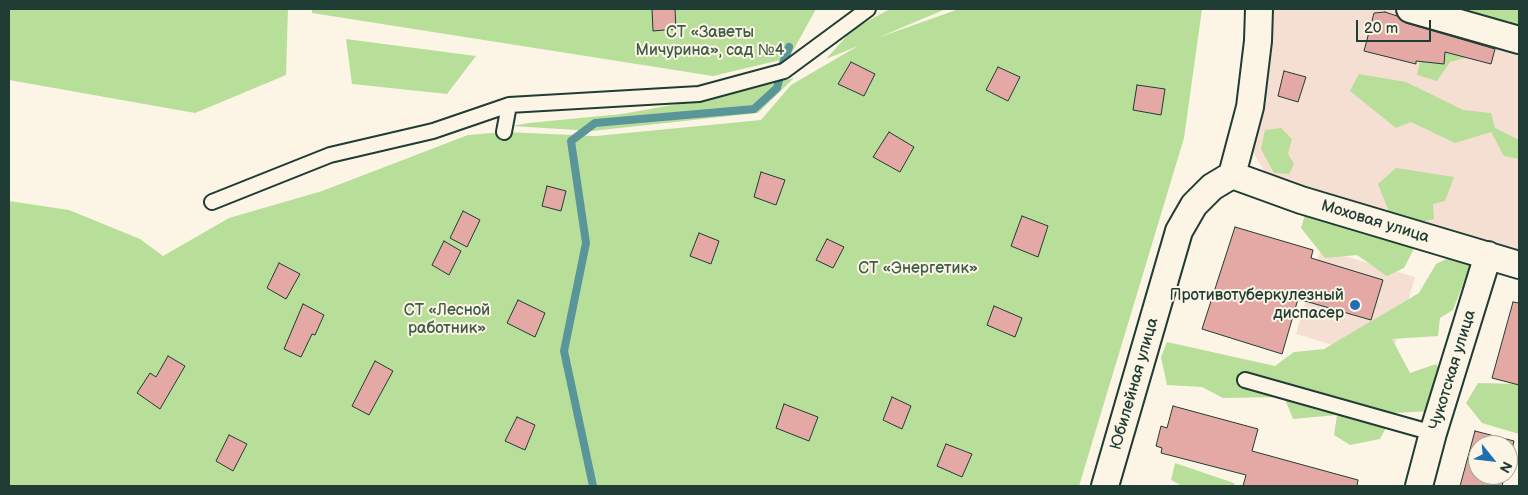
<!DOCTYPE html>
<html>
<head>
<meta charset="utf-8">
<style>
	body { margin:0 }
	#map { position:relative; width:1528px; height:495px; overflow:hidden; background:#fcf5e5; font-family:"Balsamiq Sans",sans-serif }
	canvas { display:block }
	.frame { position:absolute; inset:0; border:10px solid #1f3d34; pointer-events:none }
	.north { position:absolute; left:1468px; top:435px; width:50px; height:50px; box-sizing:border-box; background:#fcf5e5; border:1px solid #a4ab9e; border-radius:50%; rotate:119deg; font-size:14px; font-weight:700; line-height:20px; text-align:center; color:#1f3d34 }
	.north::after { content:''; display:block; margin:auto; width:18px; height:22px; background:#1f6fb2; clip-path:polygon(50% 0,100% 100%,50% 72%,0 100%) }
	.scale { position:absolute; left:1356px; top:20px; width:75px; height:22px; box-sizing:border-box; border:2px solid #1f3d34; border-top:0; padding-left:6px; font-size:15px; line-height:18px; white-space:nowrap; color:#1f3d34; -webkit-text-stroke:4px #fcf5e5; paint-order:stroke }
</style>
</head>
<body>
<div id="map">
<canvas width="1528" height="495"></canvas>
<div class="frame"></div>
<div class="north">N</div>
<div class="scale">20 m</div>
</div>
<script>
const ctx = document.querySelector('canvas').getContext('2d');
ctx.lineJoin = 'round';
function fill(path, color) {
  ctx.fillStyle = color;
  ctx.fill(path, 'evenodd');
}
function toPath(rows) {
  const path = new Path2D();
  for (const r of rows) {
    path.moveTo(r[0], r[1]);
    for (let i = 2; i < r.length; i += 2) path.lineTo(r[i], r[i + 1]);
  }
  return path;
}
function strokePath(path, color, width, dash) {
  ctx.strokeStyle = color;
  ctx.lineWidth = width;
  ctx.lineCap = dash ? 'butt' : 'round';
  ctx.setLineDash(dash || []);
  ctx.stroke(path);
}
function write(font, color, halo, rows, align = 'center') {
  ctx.font = font + ' "Balsamiq Sans",sans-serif';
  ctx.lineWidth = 4;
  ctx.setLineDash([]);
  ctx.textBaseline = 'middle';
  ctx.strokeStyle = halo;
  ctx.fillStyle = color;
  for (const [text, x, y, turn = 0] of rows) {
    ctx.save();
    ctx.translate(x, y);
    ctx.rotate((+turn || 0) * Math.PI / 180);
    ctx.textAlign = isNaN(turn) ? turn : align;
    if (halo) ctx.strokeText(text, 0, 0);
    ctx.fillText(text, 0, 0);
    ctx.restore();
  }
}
fill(toPath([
	[1268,9,1396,9,1519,45,1519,259,1301,191,1266,174,1253,152],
	[1321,249,1415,277,1390,362,1296,334]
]), '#f5ded2');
fill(toPath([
	[9,9,288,9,286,75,195,113,9,80],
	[312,9,816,9,789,58,713,76,312,13],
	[890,9,946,9,877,38,959,9,1202,9,1184,138,1079,486,9,486,9,201,69,210,140,239,163,256,229,218,322,191,468,135,504,132,596,136,761,120,791,85,858,46,826,59,853,29],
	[1435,9,1519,9,1519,29,1509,21,1482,25],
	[1452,21,1489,38,1487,52,1450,62,1437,81,1417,75,1425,38],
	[346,39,476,56,447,94,352,84],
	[1359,74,1406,82,1463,110,1491,113,1495,128,1519,140,1519,159,1504,156,1491,132,1455,143,1411,122,1396,128,1350,91],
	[794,78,758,113,592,131,512,126,528,123,622,114,717,97],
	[1281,128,1292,139,1288,154,1294,164,1289,174,1274,173,1261,149,1265,130],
	[1396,168,1454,177,1445,201,1433,204,1434,219,1420,222,1389,212,1378,184],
	[1307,208,1417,243,1404,268,1387,276,1357,255,1325,258,1301,228],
	[1459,253,1472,261,1453,310,1440,318,1438,336,1392,339,1410,373,1436,364,1453,386,1451,410,1394,413,1380,439,1350,445,1334,435,1337,415,1293,419,1284,397,1223,398,1202,387,1167,385,1161,357,1167,342,1275,366,1294,352,1324,349,1419,293,1436,264],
	[1478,383,1519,384,1519,434,1482,423,1466,403],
	[1175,463,1234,483,1235,486,1182,486,1171,480]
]), '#b8df9a');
strokePath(toPath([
	[783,63,789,47],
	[593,486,564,351,586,243,571,141,595,123,754,109,777,88,780,76]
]), '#5a9699', 8);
const building = toPath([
	[652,9,675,9,676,29,653,31,652,9],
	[1385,12,1397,16,1406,23,1495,49,1491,64,1445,52,1444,64,1416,61,1416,64,1364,51,1374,13,1385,12],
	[851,62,875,74,864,96,838,84,851,62],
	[998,67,1020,77,1008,101,986,90,998,67],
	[1284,71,1306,77,1298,102,1278,96,1284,71],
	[1137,85,1165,89,1161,115,1133,110,1137,85],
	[889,132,914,147,900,172,873,157,889,132],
	[761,172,785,180,776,205,754,197,761,172],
	[547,186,566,191,561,211,542,206,547,186],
	[463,211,480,220,467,247,450,238,463,211],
	[1022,216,1048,226,1038,257,1011,246,1022,216],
	[1235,227,1313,250,1311,258,1383,280,1371,320,1298,299,1282,354,1202,329,1235,227],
	[699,233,719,241,711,264,690,256,699,233],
	[827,239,844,247,833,268,816,260,827,239],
	[444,241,461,251,449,275,432,265,444,241],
	[279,263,300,274,286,299,267,288,279,263],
	[518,300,545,313,535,337,507,323,518,300],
	[1513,302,1519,303,1519,385,1492,378,1513,302],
	[303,304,324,315,315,335,312,334,301,357,284,349,303,304],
	[994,306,1022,318,1015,337,987,325,994,306],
	[168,356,185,366,160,409,137,393,150,373,156,377,168,356],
	[375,361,393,371,369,415,352,406,375,361],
	[892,397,911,406,902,429,883,420,892,397],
	[784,404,818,417,809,441,776,428,784,404],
	[1173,406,1258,429,1252,451,1358,480,1357,486,1243,486,1246,475,1161,453,1162,448,1156,446,1161,426,1167,428,1173,406],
	[517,417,535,425,525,450,505,441,517,417],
	[1475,431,1514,441,1508,465,1508,445,1478,445,1478,475,1505,475,1502,486,1460,486,1475,431],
	[229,435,247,444,233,471,216,461,229,435],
	[946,444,972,454,962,477,937,466,946,444]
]);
fill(building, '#e4a9a5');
strokePath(building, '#1f3d34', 1);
const service = toPath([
	[504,132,509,105],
	[212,202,330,155,433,131,509,105,699,94,784,71,868,9],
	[1245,380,1433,433]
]);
const minor = toPath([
	[1410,9,1519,40],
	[1232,175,1301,200,1519,265],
	[1105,486,1179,231,1194,205,1212,187,1232,175,1250,107,1258,41,1259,9],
	[1419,486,1433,433,1488,255]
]);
strokePath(service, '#1f3d34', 18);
strokePath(minor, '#1f3d34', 30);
strokePath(service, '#fcf5e5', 14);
strokePath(minor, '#fcf5e5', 26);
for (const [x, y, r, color] of [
	[1355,305,6,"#1f6fb2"]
]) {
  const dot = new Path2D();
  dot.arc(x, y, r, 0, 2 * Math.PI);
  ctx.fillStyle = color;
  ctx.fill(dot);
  strokePath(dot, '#fcf5e5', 2);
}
write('16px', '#3e5d48', '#fcf5e5', [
	["СТ «Заветы",710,33],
	["Мичурина», сад №4",710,51],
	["СТ «Энергетик»",918,269],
	["СТ «Лесной",447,311],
	["работник»",447,329]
]);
write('16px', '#1f3d34', '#fcf5e5', [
	["Моховая улица",1375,222,17],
	["Чукотская улица",1453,370,-73],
	["Юбилейная улица",1135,384,-74]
]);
write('16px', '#1f3d34', '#fcf5e5', [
	["Противотуберкулезный",1344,296],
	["диспасер",1344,314]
], 'right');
</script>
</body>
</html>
